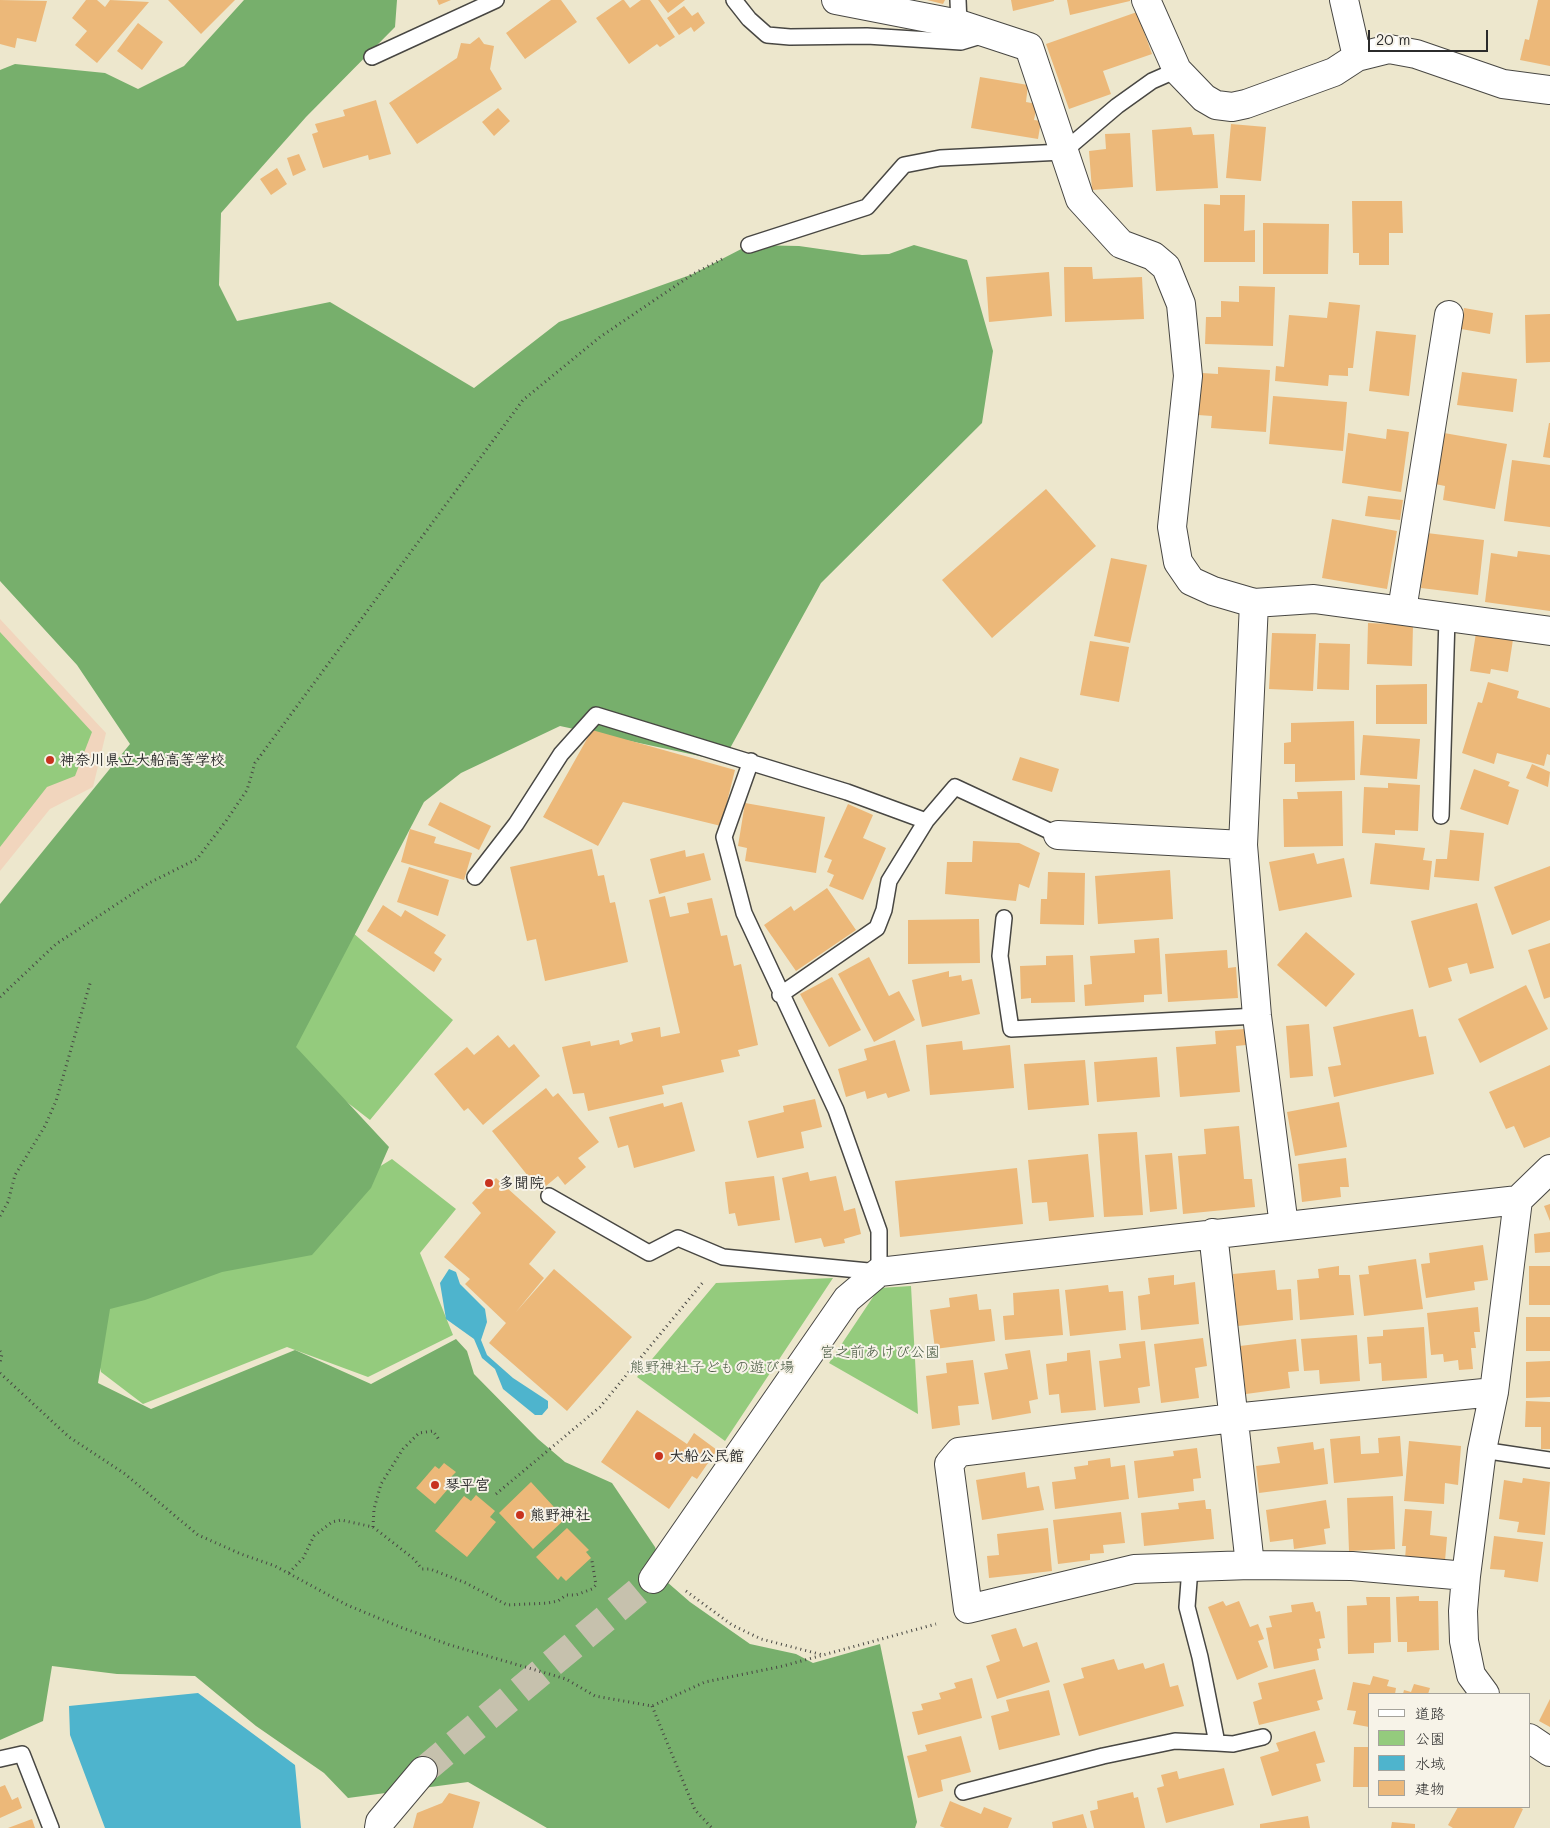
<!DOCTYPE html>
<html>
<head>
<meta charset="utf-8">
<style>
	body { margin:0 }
	#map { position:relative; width:1550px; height:1828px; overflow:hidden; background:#ede7cd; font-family:Mali,"Klee One",sans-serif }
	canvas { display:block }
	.legend { position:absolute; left:1368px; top:1693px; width:162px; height:115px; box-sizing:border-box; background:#f7f3e8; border:1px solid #a5a39c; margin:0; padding:6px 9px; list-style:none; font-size:15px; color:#2b2b2b }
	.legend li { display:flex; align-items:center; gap:10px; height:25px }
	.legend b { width:25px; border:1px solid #a5a39c }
	.scale { position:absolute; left:1368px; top:30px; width:120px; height:22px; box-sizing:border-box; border:2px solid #2b2b2b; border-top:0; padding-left:6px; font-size:15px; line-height:18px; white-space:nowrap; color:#2b2b2b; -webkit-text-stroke:4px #f7f3e8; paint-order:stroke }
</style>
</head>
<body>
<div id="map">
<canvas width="1550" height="1828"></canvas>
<ul class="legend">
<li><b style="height:6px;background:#fff"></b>道路</li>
<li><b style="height:14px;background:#94cb7d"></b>公園</li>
<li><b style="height:14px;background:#4eb4cd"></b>水域</li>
<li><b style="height:14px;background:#ecb879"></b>建物</li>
</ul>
<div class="scale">20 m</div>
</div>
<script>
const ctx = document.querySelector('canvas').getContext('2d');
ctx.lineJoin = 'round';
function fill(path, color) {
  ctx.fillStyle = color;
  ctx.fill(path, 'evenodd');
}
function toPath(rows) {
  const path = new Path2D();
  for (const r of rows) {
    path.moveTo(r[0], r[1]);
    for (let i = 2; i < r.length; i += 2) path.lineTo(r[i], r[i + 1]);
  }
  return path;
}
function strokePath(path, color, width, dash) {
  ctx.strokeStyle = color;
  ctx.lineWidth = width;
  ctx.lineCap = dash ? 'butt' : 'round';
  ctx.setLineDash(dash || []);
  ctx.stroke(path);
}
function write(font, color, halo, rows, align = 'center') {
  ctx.font = font + ' Mali,"Klee One",sans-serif';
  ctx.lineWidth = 4;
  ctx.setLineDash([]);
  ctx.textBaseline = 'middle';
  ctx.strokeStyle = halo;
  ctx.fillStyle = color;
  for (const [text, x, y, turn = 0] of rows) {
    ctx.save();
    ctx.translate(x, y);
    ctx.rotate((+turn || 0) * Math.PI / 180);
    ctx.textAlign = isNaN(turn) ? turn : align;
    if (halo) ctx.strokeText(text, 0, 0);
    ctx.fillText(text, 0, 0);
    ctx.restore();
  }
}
fill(toPath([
	[0,619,106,733,93,787,50,809,0,871]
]), '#f1d5bd');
fill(toPath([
	[0,632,92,732,75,776,47,787,0,847],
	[352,932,453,1020,370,1120,268,1041],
	[392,1159,456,1209,420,1253,453,1335,368,1377,287,1347,143,1404,101,1372,74,1249,307,1211],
	[833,1278,725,1441,637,1377,716,1283],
	[911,1286,918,1414,829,1363,879,1288]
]), '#94cb7d');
fill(toPath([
	[244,0,397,0,395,27,306,117,221,213,219,285,237,321,330,302,474,388,559,322,693,274,749,245,799,246,862,255,889,254,914,245,967,260,993,351,982,423,821,583,723,761,560,726,461,773,424,802,296,1047,389,1147,371,1188,312,1255,222,1272,145,1300,110,1309,98,1383,151,1409,295,1350,371,1384,456,1339,467,1351,474,1374,538,1439,565,1462,612,1483,655,1547,667,1582,690,1602,750,1644,796,1654,813,1663,880,1644,917,1822,915,1828,547,1828,468,1782,348,1798,324,1773,256,1726,195,1676,117,1674,52,1666,43,1721,0,1740,0,904,130,744,77,665,0,581,0,70,15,64,105,73,138,89,184,66]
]), '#77af6c');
fill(toPath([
	[449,1269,456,1272,460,1284,485,1309,487,1322,481,1340,487,1355,513,1378,548,1401,548,1408,542,1415,535,1415,503,1389,495,1369,482,1358,474,1339,446,1319,440,1283],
	[198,1693,295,1765,301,1828,105,1828,70,1735,69,1706]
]), '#4eb4cd');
fill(toPath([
	[0,0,47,1,36,42,17,38,15,48,0,44],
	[86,0,97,0,105,7,110,0,149,2,97,63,75,45,87,31,72,18],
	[168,0,235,0,201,34],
	[437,0,451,0,439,5],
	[551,0,561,0,577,22,525,59,506,33],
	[622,0,624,0,630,8,641,0,650,0,675,37,660,47,657,44,629,64,596,18],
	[658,0,685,0,668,13],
	[927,0,945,0,943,4],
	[1011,0,1054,0,1054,1,1013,11],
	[1067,0,1130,0,1130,1,1070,15],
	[1538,0,1550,0,1550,66,1520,60,1525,39,1529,40],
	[684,6,692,16,698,12,705,23,694,32,691,27,679,35,667,18],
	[1137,12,1152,54,1103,71,1111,94,1069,109,1046,44],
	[138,23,163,42,142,70,117,51],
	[479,37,484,44,494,46,490,69,502,89,417,144,389,103,457,58,461,43,470,44],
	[980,77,1028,85,1026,102,1037,104,1034,120,1041,121,1038,139,971,128],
	[376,100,391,154,369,160,368,155,323,168,312,134,318,132,315,124,345,116,343,110],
	[498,108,510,121,494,136,482,122],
	[1231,124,1266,127,1261,181,1226,178],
	[1191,127,1193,135,1214,134,1218,188,1156,191,1152,130],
	[1130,133,1133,187,1092,190,1089,151,1106,149,1105,134],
	[299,154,306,170,293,176,287,158],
	[277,168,287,184,271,195,260,179],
	[1220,195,1245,195,1244,231,1255,230,1255,262,1204,262,1204,204,1220,205],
	[1352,201,1402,201,1403,233,1389,233,1389,265,1359,265,1359,253,1353,253],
	[1263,223,1329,224,1328,274,1263,274],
	[1064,267,1092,267,1093,279,1142,277,1144,319,1065,322],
	[1049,272,1052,316,989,322,986,277],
	[1239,286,1275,287,1273,346,1205,344,1206,317,1221,317,1221,301,1239,302],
	[1329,302,1360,305,1353,368,1348,368,1348,376,1329,375,1328,386,1275,381,1276,366,1284,367,1289,315,1327,318],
	[1464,308,1493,313,1490,334,1461,329],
	[1550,314,1550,362,1526,363,1525,315],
	[1376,331,1416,335,1409,396,1369,391],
	[1218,367,1270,370,1266,432,1211,428,1212,416,1198,415,1202,373,1218,374],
	[1462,372,1517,379,1513,412,1457,405],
	[1273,396,1347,402,1343,451,1269,444],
	[1549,423,1550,423,1550,458,1543,457],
	[1387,429,1409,432,1401,492,1342,483,1348,433,1386,439],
	[1444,433,1507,444,1495,509,1443,500,1445,486,1435,484],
	[1512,460,1550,465,1550,527,1504,521],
	[1046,489,1096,546,992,638,942,580],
	[1368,496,1403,500,1400,520,1365,516],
	[1332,519,1397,531,1387,589,1322,578],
	[1427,533,1484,540,1478,595,1421,588],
	[1518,551,1550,555,1550,611,1485,602,1491,553,1517,557],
	[1111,558,1147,565,1130,643,1094,636],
	[1368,623,1413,625,1412,666,1367,664],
	[1272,633,1316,634,1313,691,1269,689],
	[1476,633,1514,633,1508,672,1491,669,1490,674,1470,671],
	[1090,641,1129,647,1119,702,1080,695],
	[1319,643,1350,644,1349,690,1317,689],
	[1488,682,1519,691,1517,698,1550,708,1550,755,1547,754,1544,766,1497,753,1494,764,1462,753,1478,702,1482,703],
	[1427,684,1427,724,1376,724,1376,685],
	[1354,721,1355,780,1295,782,1295,764,1284,764,1284,743,1291,742,1291,723],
	[592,730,735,770,721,826,623,802,598,846,543,817],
	[1363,735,1420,739,1417,779,1360,775],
	[1020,757,1059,769,1052,792,1012,780],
	[1532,764,1550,772,1548,787,1526,778],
	[1474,769,1510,782,1508,786,1519,790,1508,825,1460,809],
	[1388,783,1420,785,1418,831,1395,830,1395,835,1362,833,1364,787,1388,788],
	[1342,791,1343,846,1284,847,1283,799,1298,799,1297,792],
	[440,802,491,826,479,850,428,825],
	[745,803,825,817,816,873,745,861,747,848,738,846],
	[848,804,873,815,863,838,886,848,863,900,829,886,834,875,827,872,832,860,824,857],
	[410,829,436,837,434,843,472,853,464,880,401,862],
	[1450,830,1484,833,1479,881,1434,877,1436,859,1447,859],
	[973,841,1019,843,1040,853,1029,888,1019,884,1016,901,945,894,947,862,972,862],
	[1375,843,1425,848,1423,860,1432,861,1429,890,1370,884],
	[592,849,598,876,604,875,610,903,615,902,628,962,545,981,536,939,527,941,510,867],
	[685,850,686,857,704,853,711,880,659,894,650,859],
	[1314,853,1317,864,1344,858,1352,897,1279,911,1269,862],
	[1550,866,1550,920,1512,935,1494,887],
	[409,867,449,880,438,916,397,902],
	[1170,870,1173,919,1098,924,1095,876],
	[1048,872,1085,873,1084,925,1040,924,1041,899,1047,899],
	[827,888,856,930,796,971,764,925,791,906,794,911],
	[665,896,670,917,689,913,687,903,712,898,721,936,727,935,734,966,741,964,758,1045,738,1050,740,1056,721,1060,724,1072,662,1086,664,1094,588,1111,584,1093,573,1094,562,1047,590,1041,591,1046,619,1040,620,1045,633,1041,631,1033,660,1027,661,1037,680,1033,649,900],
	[1477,903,1494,968,1470,974,1467,963,1448,968,1452,981,1429,988,1411,921],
	[383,905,401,917,405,910,446,935,434,953,442,959,434,972,367,931],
	[979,919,980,963,908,964,908,920],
	[1306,932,1355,974,1326,1007,1277,965],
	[1159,938,1162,994,1144,995,1144,1002,1085,1006,1084,985,1092,984,1090,956,1135,953,1134,940],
	[1550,943,1550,997,1544,999,1528,950],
	[1227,950,1228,968,1236,967,1238,998,1168,1002,1165,954],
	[1073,955,1075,1002,1031,1003,1031,998,1021,999,1020,966,1046,965,1046,956],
	[869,957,889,996,899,991,915,1020,874,1042,838,974],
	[949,971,949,977,961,975,962,981,972,979,980,1014,922,1027,912,980],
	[832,977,861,1030,829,1047,800,994],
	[1526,985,1548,1029,1480,1063,1458,1019],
	[1413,1009,1419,1037,1426,1036,1434,1074,1334,1097,1328,1067,1341,1065,1333,1027],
	[1309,1024,1313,1076,1290,1078,1286,1026],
	[1245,1029,1246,1045,1236,1046,1240,1092,1180,1097,1176,1047,1216,1044,1215,1031],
	[498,1035,509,1048,514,1044,540,1076,483,1125,468,1108,464,1111,434,1074,467,1047,474,1055],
	[895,1040,910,1091,888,1098,886,1093,867,1099,865,1091,846,1097,838,1069,867,1060,864,1049],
	[962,1041,963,1050,1010,1045,1014,1088,930,1095,926,1045],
	[1157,1057,1160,1097,1097,1102,1094,1062],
	[1085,1060,1089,1105,1028,1110,1024,1064],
	[1550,1065,1550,1137,1524,1148,1514,1126,1506,1129,1489,1092],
	[546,1088,553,1097,558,1093,599,1142,578,1158,586,1167,565,1185,558,1176,540,1191,492,1131],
	[815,1099,822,1127,801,1132,804,1148,757,1158,748,1121,784,1112,783,1106],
	[682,1102,695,1151,634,1168,628,1145,618,1148,609,1117,663,1103,664,1107],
	[1339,1102,1347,1147,1295,1156,1287,1112],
	[1239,1126,1244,1179,1252,1179,1255,1207,1183,1214,1178,1156,1206,1154,1204,1129],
	[1137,1132,1143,1215,1104,1217,1098,1134],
	[1172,1153,1177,1209,1150,1212,1145,1155],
	[1088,1154,1094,1217,1049,1221,1047,1202,1032,1203,1028,1160],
	[1346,1158,1349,1187,1340,1187,1341,1197,1302,1202,1298,1164],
	[1017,1168,1023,1224,900,1237,895,1181],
	[808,1172,810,1181,836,1176,844,1211,855,1208,861,1234,844,1239,845,1243,824,1247,821,1238,795,1243,782,1178],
	[774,1176,780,1220,738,1226,735,1213,729,1214,725,1182],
	[496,1178,556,1232,529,1264,544,1278,516,1312,554,1269,632,1337,567,1411,489,1343,506,1323,465,1284,470,1279,444,1257,481,1213,472,1203],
	[1550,1204,1550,1221,1544,1206],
	[1550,1232,1550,1252,1535,1253,1534,1234],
	[1483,1245,1488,1280,1474,1282,1475,1290,1426,1298,1421,1264,1430,1263,1429,1253],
	[1416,1259,1423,1309,1364,1316,1359,1275,1369,1274,1368,1266],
	[1339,1266,1339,1275,1350,1275,1354,1315,1300,1320,1297,1280,1319,1278,1318,1269],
	[1529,1266,1550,1266,1550,1305,1529,1305],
	[1275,1270,1277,1290,1291,1289,1293,1320,1238,1326,1233,1274],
	[1174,1275,1174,1285,1195,1282,1199,1324,1141,1330,1138,1296,1150,1294,1148,1278],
	[1108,1285,1109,1292,1123,1291,1126,1330,1070,1336,1065,1290],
	[1059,1289,1063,1335,1005,1340,1003,1316,1014,1315,1013,1293],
	[977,1294,979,1310,991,1309,995,1341,935,1349,930,1310,950,1307,949,1298],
	[1478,1307,1480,1332,1474,1332,1476,1348,1471,1348,1473,1369,1459,1370,1458,1360,1444,1362,1443,1354,1431,1355,1427,1313],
	[1526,1317,1550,1317,1550,1351,1526,1351],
	[1424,1327,1427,1378,1382,1381,1381,1363,1369,1364,1367,1337,1383,1336,1383,1330],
	[1357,1335,1360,1381,1320,1384,1319,1370,1304,1371,1301,1339],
	[1203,1338,1207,1366,1195,1368,1199,1398,1161,1403,1154,1344],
	[1296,1339,1299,1371,1288,1372,1290,1388,1246,1394,1240,1346],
	[1145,1341,1150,1386,1138,1388,1140,1403,1104,1407,1099,1361,1121,1358,1119,1344],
	[1030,1350,1038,1399,1029,1401,1031,1413,992,1420,984,1373,1008,1369,1005,1354],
	[1090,1350,1096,1410,1061,1413,1059,1394,1049,1395,1046,1364,1067,1361,1067,1353],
	[973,1360,979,1404,958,1406,960,1425,932,1429,926,1376,947,1373,946,1363],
	[1550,1361,1550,1397,1526,1398,1526,1362],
	[1526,1401,1550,1402,1550,1449,1541,1449,1541,1427,1525,1427],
	[637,1410,687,1444,694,1433,717,1450,697,1479,692,1476,669,1509,601,1462],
	[1360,1436,1361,1454,1379,1453,1378,1438,1400,1436,1403,1476,1334,1483,1330,1439],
	[1409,1441,1461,1446,1458,1485,1445,1483,1444,1504,1404,1501],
	[1313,1442,1314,1450,1324,1448,1328,1484,1259,1493,1256,1466,1280,1463,1277,1447],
	[1197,1448,1201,1478,1193,1479,1194,1491,1138,1498,1134,1461,1174,1456,1173,1451],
	[1110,1458,1111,1467,1125,1465,1129,1499,1055,1509,1052,1482,1076,1479,1074,1467,1088,1465,1088,1461],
	[444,1463,456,1472,450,1478,454,1482,435,1504,416,1488,435,1466,439,1469],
	[1025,1472,1027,1488,1039,1486,1044,1510,982,1520,976,1480],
	[1523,1478,1550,1482,1545,1535,1517,1532,1519,1522,1499,1519,1504,1480,1522,1483],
	[531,1482,565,1519,533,1549,499,1513],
	[476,1495,495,1511,490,1517,496,1522,467,1557,435,1531,464,1496,471,1501],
	[1393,1496,1395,1549,1349,1551,1347,1498],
	[1205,1500,1206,1509,1211,1509,1214,1539,1144,1546,1141,1513,1179,1509,1178,1503],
	[1326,1500,1330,1528,1324,1529,1326,1544,1294,1549,1293,1539,1270,1542,1266,1510],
	[1405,1509,1432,1511,1430,1535,1447,1537,1445,1561,1405,1559,1406,1546,1402,1546],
	[1121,1512,1125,1543,1103,1545,1104,1553,1090,1554,1090,1560,1058,1564,1053,1520],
	[567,1528,589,1550,586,1552,591,1558,566,1581,561,1576,558,1580,536,1557],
	[1048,1528,1052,1571,989,1578,987,1556,999,1555,997,1534],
	[1494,1536,1543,1542,1538,1582,1504,1577,1505,1570,1490,1569],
	[1419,1596,1419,1601,1438,1601,1439,1650,1407,1652,1407,1642,1398,1642,1396,1597],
	[1366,1597,1390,1597,1391,1642,1374,1643,1374,1653,1348,1654,1347,1606,1367,1605],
	[1223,1601,1226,1606,1239,1601,1250,1627,1258,1624,1264,1639,1258,1641,1268,1667,1237,1680,1208,1607],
	[1313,1602,1316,1612,1320,1611,1325,1638,1319,1639,1321,1648,1317,1649,1319,1660,1274,1669,1266,1628,1272,1627,1269,1616,1292,1612,1291,1605],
	[1016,1628,1023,1647,1037,1642,1050,1682,997,1699,986,1666,1000,1661,991,1635],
	[1114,1659,1118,1670,1143,1663,1145,1669,1164,1663,1170,1687,1178,1685,1184,1706,1079,1736,1063,1684,1084,1678,1081,1668],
	[1315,1669,1323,1699,1317,1701,1320,1710,1259,1725,1253,1702,1262,1699,1258,1683],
	[1373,1676,1389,1680,1387,1686,1396,1688,1395,1694,1369,1694,1369,1727,1353,1724,1356,1711,1347,1710,1353,1682,1370,1685],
	[972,1678,982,1718,918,1735,912,1712,923,1710,921,1704,941,1699,939,1693,956,1688,954,1683],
	[1414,1684,1430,1688,1428,1694,1403,1694,1404,1690,1411,1692],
	[1049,1690,1060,1735,999,1750,991,1716,1009,1711,1006,1700],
	[1550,1699,1550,1727,1539,1721],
	[1315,1731,1325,1762,1316,1764,1321,1781,1272,1796,1260,1757,1279,1751,1276,1743],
	[961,1736,971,1772,941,1780,943,1791,918,1798,907,1756,927,1751,925,1745],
	[1354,1747,1369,1747,1369,1787,1353,1787],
	[1224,1768,1234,1805,1166,1823,1157,1788,1164,1786,1161,1775,1177,1771,1179,1779],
	[5,1785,12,1800,18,1797,22,1808,0,1818,0,1787],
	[1133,1792,1134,1798,1138,1797,1145,1828,1094,1828,1090,1811,1098,1809,1097,1801],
	[449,1793,480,1802,473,1828,413,1828,417,1813,442,1803],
	[950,1801,981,1814,984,1807,1012,1818,1008,1828,945,1828,940,1826],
	[1458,1807,1519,1807,1523,1809,1514,1828,1453,1828,1448,1825],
	[1083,1814,1087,1828,1053,1828,1052,1822],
	[1308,1816,1310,1828,1260,1828,1260,1824],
	[32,1819,35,1828,8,1828],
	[1392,1822,1415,1824,1415,1828,1391,1828]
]), '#ecb879');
strokePath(toPath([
	[423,1771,653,1579]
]), '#c6c1ad', 28, [28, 14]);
const lane = toPath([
	[734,0,749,19,767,35,790,37,867,36,961,42,984,35],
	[958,0,959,24],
	[372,57,496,0],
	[749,245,867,207,904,165,940,158,1063,152,1117,106,1152,81,1177,70],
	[1441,816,1447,618],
	[475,877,516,824,561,754,596,715,847,792,926,821],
	[1004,918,1000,956,1011,1029,1257,1016],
	[780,995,877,928,884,910,889,881,926,821,955,787,1058,835],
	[549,1196,649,1253,678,1238,723,1257,879,1272,879,1231,836,1110,744,913,724,837,751,761],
	[1482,1450,1550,1460],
	[1217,1743,1233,1744,1263,1737],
	[0,1759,22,1754,51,1828],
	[963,1792,1103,1756,1175,1741,1217,1743,1200,1657,1187,1607,1190,1568]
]);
const street = toPath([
	[836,0,959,24,1029,47,1080,199,1121,244,1153,256,1166,267,1181,304,1188,376,1172,527,1178,562,1191,581,1213,591,1254,603,1314,599,1550,631],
	[1146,0,1177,70,1204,98,1216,105,1232,107,1246,104,1334,72,1357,57,1389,49,1416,54,1503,84,1550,90],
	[1344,0,1357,57],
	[1254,603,1243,845,1257,1016,1284,1226],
	[1402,610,1449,315],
	[1058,835,1243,845],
	[1213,1233,1250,1565],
	[1466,1576,1352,1566,1250,1565,1134,1569,968,1609,949,1464,959,1452,1233,1418,1494,1392],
	[653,1579,847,1299,879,1272,1518,1200],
	[1485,1694,1471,1675,1464,1641,1463,1611,1466,1576,1482,1450,1494,1392,1518,1200,1550,1169],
	[1529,1738,1550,1752],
	[379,1828,380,1822,423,1771]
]);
strokePath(lane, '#484743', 18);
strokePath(street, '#484743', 30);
strokePath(toPath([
	[0,997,56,944,149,883,197,859,226,821,247,790,255,763,523,400,600,337,693,274,724,258],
	[0,1216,8,1202,15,1175,45,1126,56,1101,91,980],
	[0,1351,2,1354,0,1363],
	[0,1373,69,1437,125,1474,198,1535,241,1554,275,1566,347,1605,400,1627,450,1645,566,1679,595,1696,652,1706,705,1682,783,1666,936,1624],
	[496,1494,600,1407,704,1281],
	[373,1527,374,1509,381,1484,403,1449,419,1433,433,1431,440,1441],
	[289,1573,303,1558,314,1536,332,1522,341,1520,373,1527,414,1559,422,1569,430,1569,466,1583,507,1605,548,1603,558,1601,566,1595,576,1595,592,1589,596,1585,592,1561],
	[686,1591,732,1625,761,1639,823,1655],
	[652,1706,695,1810,712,1828]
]), '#484743', 3, [1, 4]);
strokePath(lane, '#fff', 15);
strokePath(street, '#fff', 28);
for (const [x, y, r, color] of [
	[50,760,5,"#c8321e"],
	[489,1183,5,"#c8321e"],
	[659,1456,5,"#c8321e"],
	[435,1485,5,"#c8321e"],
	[520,1515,5,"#c8321e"]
]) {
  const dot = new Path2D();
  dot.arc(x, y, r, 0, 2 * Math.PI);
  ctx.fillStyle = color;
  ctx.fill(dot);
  strokePath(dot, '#f7f3e8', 2);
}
write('bold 15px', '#2b2b2b', '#f7f3e8', [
	["神奈川県立大船高等学校",60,760],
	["多聞院",499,1183],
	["大船公民館",669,1456],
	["琴平宮",445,1485],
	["熊野神社",530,1515]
], 'left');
write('15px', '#4a5b44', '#f7f3e8', [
	["宮之前あけび公園",880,1352],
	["熊野神社子どもの遊び場",712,1367]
]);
</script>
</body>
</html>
